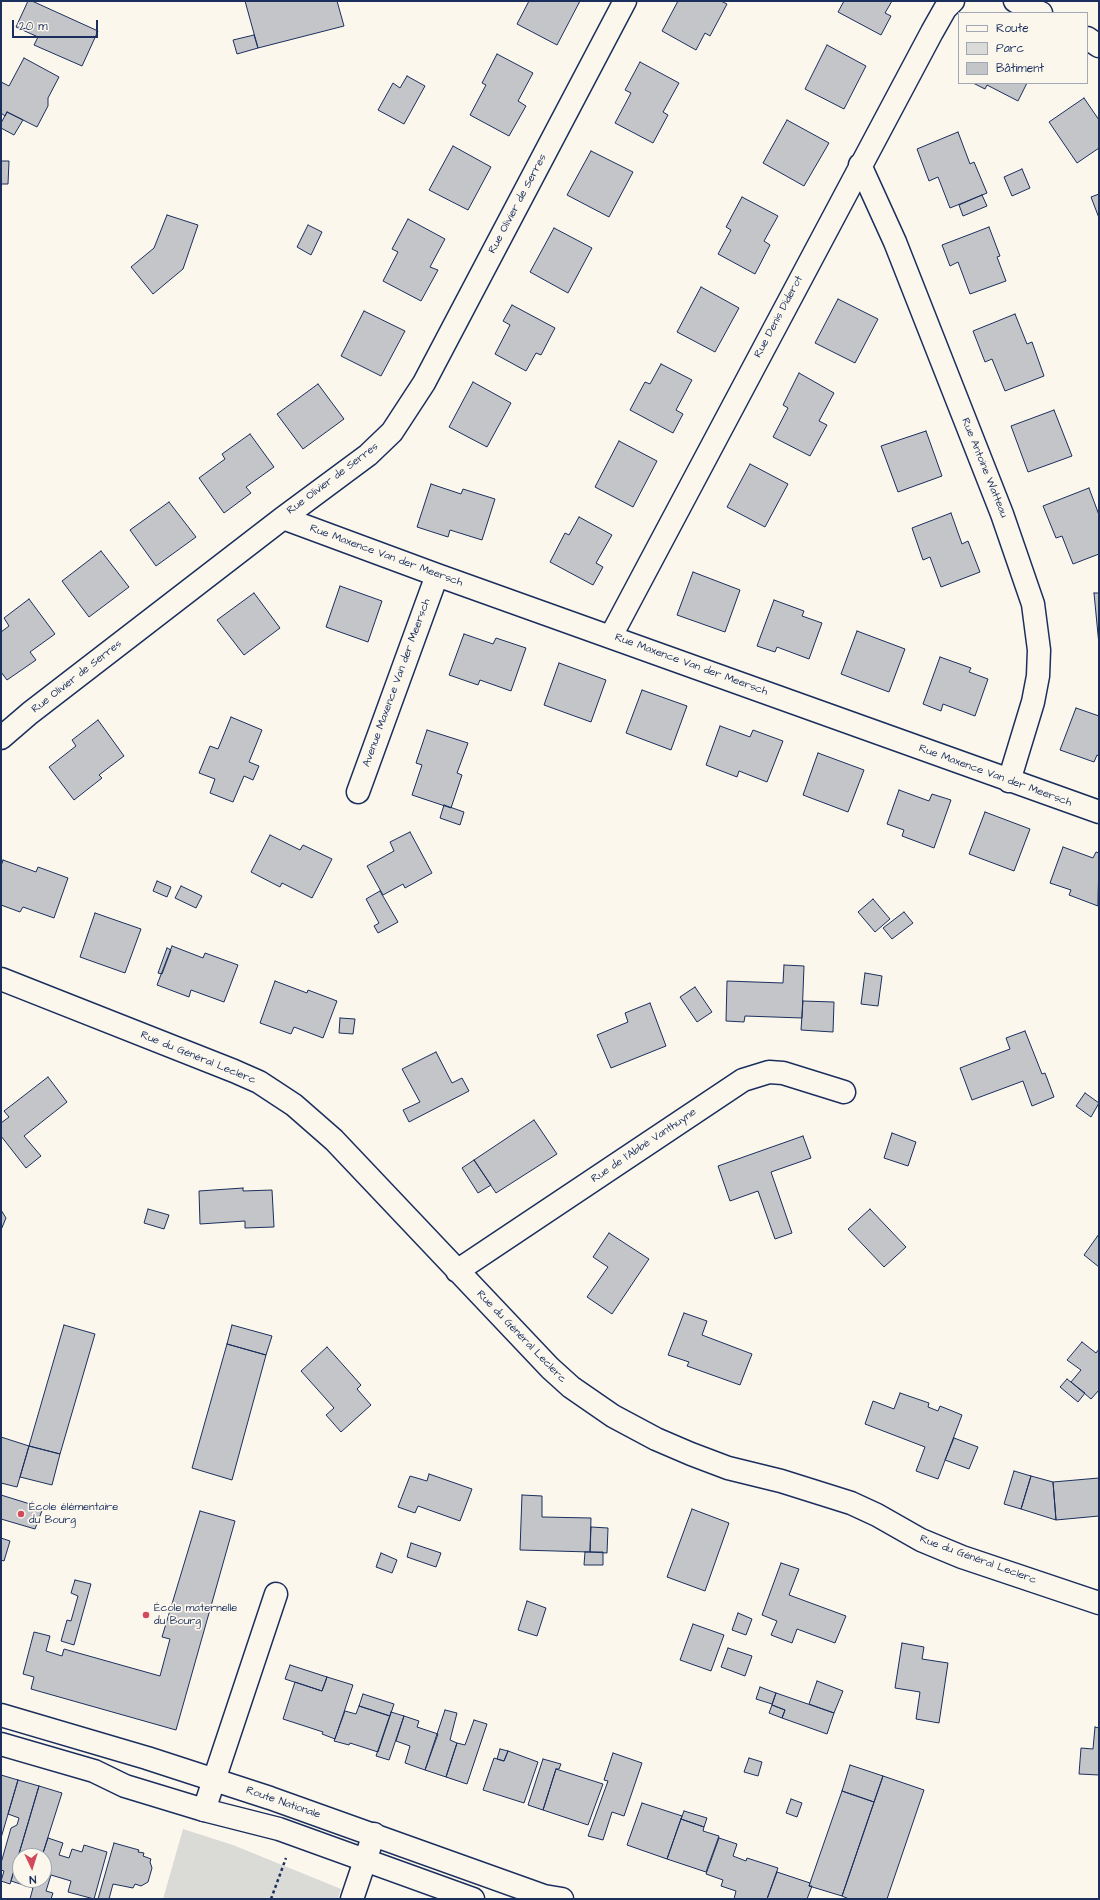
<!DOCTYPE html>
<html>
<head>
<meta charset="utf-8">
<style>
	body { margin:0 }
	#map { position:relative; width:1100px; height:1900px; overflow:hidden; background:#fbf7ec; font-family:"Architects Daughter",sans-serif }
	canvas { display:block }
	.frame { position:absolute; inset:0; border:2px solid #1b2f5e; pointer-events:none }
	.legend { position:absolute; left:958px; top:12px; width:130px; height:72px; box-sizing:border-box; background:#fbf7ec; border:1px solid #a1a7b3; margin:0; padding:5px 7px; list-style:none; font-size:12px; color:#1b2f5e }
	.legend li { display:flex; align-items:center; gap:8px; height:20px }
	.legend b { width:20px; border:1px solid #a1a7b3 }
	.north { position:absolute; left:12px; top:1848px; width:40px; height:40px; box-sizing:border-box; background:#fbf7ec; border:1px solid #a1a7b3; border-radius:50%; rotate:176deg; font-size:11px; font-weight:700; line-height:16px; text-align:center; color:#1b2f5e }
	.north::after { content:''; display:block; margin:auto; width:14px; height:18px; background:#d1495b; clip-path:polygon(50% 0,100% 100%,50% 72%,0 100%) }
	.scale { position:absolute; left:12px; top:20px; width:86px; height:18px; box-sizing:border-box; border:2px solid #1b2f5e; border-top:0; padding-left:5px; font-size:12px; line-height:14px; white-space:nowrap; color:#1b2f5e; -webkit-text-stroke:3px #fbf7ec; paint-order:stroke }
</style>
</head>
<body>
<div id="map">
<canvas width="1100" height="1900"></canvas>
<div class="frame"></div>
<ul class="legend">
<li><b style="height:5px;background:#fbf7ec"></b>Route</li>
<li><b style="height:11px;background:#dadad7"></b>Parc</li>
<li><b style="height:11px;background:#c3c5c9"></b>Bâtiment</li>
</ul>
<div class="north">N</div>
<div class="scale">20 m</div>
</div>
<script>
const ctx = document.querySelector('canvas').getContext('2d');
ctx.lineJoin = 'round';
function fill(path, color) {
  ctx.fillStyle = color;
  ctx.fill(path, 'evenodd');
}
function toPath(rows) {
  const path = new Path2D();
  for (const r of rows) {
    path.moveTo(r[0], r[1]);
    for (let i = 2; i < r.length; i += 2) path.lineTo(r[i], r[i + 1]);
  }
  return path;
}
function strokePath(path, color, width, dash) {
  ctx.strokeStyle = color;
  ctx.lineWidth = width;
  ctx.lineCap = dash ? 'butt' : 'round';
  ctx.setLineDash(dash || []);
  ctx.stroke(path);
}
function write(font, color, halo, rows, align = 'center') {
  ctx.font = font + ' "Architects Daughter",sans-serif';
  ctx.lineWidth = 3.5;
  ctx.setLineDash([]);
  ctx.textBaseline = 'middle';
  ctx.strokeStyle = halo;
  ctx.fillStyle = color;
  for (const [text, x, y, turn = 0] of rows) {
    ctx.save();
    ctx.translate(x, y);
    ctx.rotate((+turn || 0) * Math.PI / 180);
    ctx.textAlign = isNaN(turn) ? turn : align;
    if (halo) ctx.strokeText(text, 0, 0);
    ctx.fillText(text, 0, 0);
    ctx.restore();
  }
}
fill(toPath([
	[183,1829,233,1845,341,1889,338,1899,163,1899]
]), '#dadad7');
const building = toPath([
	[28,1,32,1,98,31,82,66,34,45,38,37,16,27,28,1],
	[245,1,337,1,344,26,258,48,245,1],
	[529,1,580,1,557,45,517,24,529,1],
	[678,1,721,1,727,4,710,36,705,33,696,50,662,31,678,1],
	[844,1,892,1,885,13,891,16,881,35,838,12,844,1],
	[254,35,258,48,237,54,233,40,254,35],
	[827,45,866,66,844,109,805,89,827,45],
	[497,54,533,73,518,101,526,106,509,136,470,115,486,85,482,83,497,54],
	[24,58,59,77,48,98,48,106,37,127,7,112,5,116,1,113,1,82,9,86,24,58],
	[640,62,679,83,663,112,668,115,653,143,615,123,631,93,625,90,640,62],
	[407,76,425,86,404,124,378,110,393,83,400,88,407,76],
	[973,83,1027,83,1018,101,987,85,985,89,973,83],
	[1084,98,1099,120,1099,148,1077,163,1049,122,1084,98],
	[7,112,23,120,14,135,1,128,1,123,7,112],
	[787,120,829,143,804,186,763,163,787,120],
	[958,132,970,164,974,162,987,193,950,208,938,177,929,181,917,149,958,132],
	[453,146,491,167,468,210,429,190,453,146],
	[591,151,633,172,609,217,567,195,591,151],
	[1,161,9,161,8,184,1,184,1,161],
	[1022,169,1030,188,1012,196,1004,177,1022,169],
	[1099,194,1099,218,1091,197,1099,194],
	[982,195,987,206,963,216,959,205,982,195],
	[742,197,778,216,764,241,770,245,755,274,718,254,731,230,726,227,742,197],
	[167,215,198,225,183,269,153,294,131,267,154,248,167,215],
	[408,219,445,239,430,267,438,270,421,301,383,281,398,252,392,249,408,219],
	[308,225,322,232,311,255,297,247,308,225],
	[989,227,1000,256,997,257,1006,281,970,294,958,262,950,266,942,245,989,227],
	[554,228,592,248,568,293,530,272,554,228],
	[701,287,739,308,715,352,677,332,701,287],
	[838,299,878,319,855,363,815,343,838,299],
	[512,305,555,328,541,355,536,353,526,371,495,354,510,325,503,321,512,305],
	[364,311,405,331,381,376,341,356,364,311],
	[1015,314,1027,344,1032,342,1044,376,1005,391,992,359,985,362,973,331,1015,314],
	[661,364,692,380,676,410,683,414,673,433,630,410,645,382,650,384,661,364],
	[799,373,834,393,819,421,827,425,810,456,773,437,788,408,783,405,799,373],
	[473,382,511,403,487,447,449,427,473,382],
	[318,384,344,419,303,449,277,414,318,384],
	[1054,410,1072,456,1028,472,1011,426,1054,410],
	[926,431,942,476,898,492,881,446,926,431],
	[250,434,274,467,246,487,251,493,224,513,199,478,225,459,222,454,250,434],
	[619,441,657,461,633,507,595,487,619,441],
	[750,464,788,484,765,527,727,507,750,464],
	[431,484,461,494,463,489,495,499,482,540,450,530,448,537,417,527,431,484],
	[1089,488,1099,515,1099,554,1073,564,1062,536,1056,538,1043,506,1089,488],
	[169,502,196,537,156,566,130,530,169,502],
	[951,513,962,544,968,541,980,572,941,587,930,557,923,560,912,528,951,513],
	[579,517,612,535,596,563,603,567,593,585,550,562,565,533,569,535,579,517],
	[101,551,129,587,89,617,62,581,101,551],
	[693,572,740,590,725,632,677,615,693,572],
	[340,586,382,601,368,642,326,627,340,586],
	[254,593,280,628,244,655,217,620,254,593],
	[1094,593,1099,593,1099,645,1094,593],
	[29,599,55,634,30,652,36,660,7,680,1,672,1,632,9,626,4,618,29,599],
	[774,600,804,611,802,616,822,623,809,659,777,647,775,652,757,646,774,600],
	[857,631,905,649,889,692,841,674,857,631],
	[464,634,493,644,496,638,526,648,511,691,480,680,478,685,449,675,464,634],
	[940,657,971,668,969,672,988,679,975,716,943,704,941,711,923,704,940,657],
	[559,663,606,680,591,722,544,705,559,663],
	[642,690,687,706,671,750,626,733,642,690],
	[1076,708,1099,716,1099,756,1097,755,1094,762,1060,750,1076,708],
	[231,717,262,730,249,762,259,766,253,780,244,776,233,802,210,793,215,779,199,773,210,746,218,749,231,717],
	[98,720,124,756,99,775,102,778,74,800,49,767,76,746,72,740,98,720],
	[720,726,750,737,753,730,783,741,767,782,739,771,737,777,706,765,720,726],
	[427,730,468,743,457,773,462,775,451,808,412,795,422,765,416,763,427,730],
	[818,753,864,770,848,812,803,795,818,753],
	[899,790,929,801,932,794,951,800,934,848,902,836,904,830,887,824,899,790],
	[444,805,464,812,460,825,440,818,444,805],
	[985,812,1030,829,1014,871,969,854,985,812],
	[410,832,432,873,405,888,403,884,383,895,367,866,394,851,390,842,410,832],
	[270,835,300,850,303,845,332,859,312,898,282,883,280,887,251,872,270,835],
	[1063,847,1093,858,1096,852,1099,853,1098,906,1069,895,1071,890,1050,883,1063,847],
	[3,860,36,872,38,867,68,878,54,918,23,907,20,912,1,905,1,866,3,860],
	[157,881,171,887,167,897,153,891,157,881],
	[181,886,202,896,196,908,175,898,181,886],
	[380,891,398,922,378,933,374,926,379,923,366,899,380,891],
	[873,899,890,919,875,932,858,912,873,899],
	[904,912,913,923,892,939,883,928,904,912],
	[95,913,141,929,125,973,80,957,95,913],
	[172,946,203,958,205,953,238,965,224,1002,191,990,189,997,157,985,172,946],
	[167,948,171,950,162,974,158,973,167,948],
	[784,965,804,966,802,1018,745,1016,744,1022,726,1021,727,981,783,983,784,965],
	[865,973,882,976,878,1006,861,1004,865,973],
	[275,981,307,993,308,990,337,1001,323,1038,294,1027,291,1034,260,1023,275,981],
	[695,987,712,1012,697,1022,680,997,695,987],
	[803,1001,834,1002,833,1032,801,1030,803,1001],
	[650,1003,666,1046,611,1068,597,1035,628,1022,625,1013,650,1003],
	[340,1018,355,1019,353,1034,339,1033,340,1018],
	[1025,1031,1042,1074,1045,1073,1054,1097,1032,1106,1023,1081,972,1100,960,1068,1010,1049,1006,1038,1025,1031],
	[436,1052,452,1083,462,1078,469,1091,409,1122,403,1110,420,1102,402,1069,436,1052],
	[48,1077,67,1102,24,1136,41,1156,26,1168,1,1136,1,1123,9,1117,4,1111,48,1077],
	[1085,1093,1099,1103,1091,1117,1076,1106,1085,1093],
	[534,1120,557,1154,496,1193,474,1160,534,1120],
	[892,1133,916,1142,908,1166,884,1158,892,1133],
	[803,1136,811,1158,771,1172,792,1233,775,1239,758,1191,730,1201,718,1166,803,1136],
	[474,1160,491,1185,478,1193,462,1168,474,1160],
	[243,1188,243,1191,272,1190,274,1227,245,1228,245,1221,200,1224,199,1191,243,1188],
	[148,1209,169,1215,164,1229,144,1223,148,1209],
	[870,1209,906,1247,884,1267,848,1229,870,1209],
	[1,1210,6,1218,1,1230,1,1210],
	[609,1233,649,1259,612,1314,587,1297,608,1267,593,1257,609,1233],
	[1099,1234,1099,1267,1084,1255,1099,1234],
	[684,1313,707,1321,702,1335,752,1354,740,1385,687,1366,689,1362,668,1355,684,1313],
	[64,1325,95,1334,60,1454,29,1446,64,1325],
	[232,1325,272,1336,266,1355,227,1344,232,1325],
	[1082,1342,1096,1353,1099,1349,1099,1390,1091,1399,1071,1382,1081,1370,1067,1360,1082,1342],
	[227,1344,266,1355,232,1480,192,1468,227,1344],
	[327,1347,361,1385,357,1389,371,1405,341,1432,326,1415,334,1408,301,1371,327,1347],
	[1067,1379,1085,1393,1078,1402,1060,1387,1067,1379],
	[900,1393,929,1403,928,1407,938,1411,940,1406,962,1415,938,1479,916,1471,925,1447,865,1424,873,1401,894,1409,900,1393],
	[1,1437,29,1446,17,1487,1,1483,1,1437],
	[954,1438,978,1447,969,1469,945,1460,954,1438],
	[29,1446,60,1454,52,1485,20,1477,29,1446],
	[1014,1471,1031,1476,1021,1509,1004,1504,1014,1471],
	[429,1474,472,1489,460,1521,418,1506,415,1513,398,1507,410,1476,427,1481,429,1474],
	[1031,1476,1053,1482,1056,1520,1021,1509,1031,1476],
	[1099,1478,1099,1516,1056,1520,1053,1482,1099,1478],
	[1,1495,43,1508,35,1529,1,1519,1,1495],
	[522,1495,542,1496,542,1517,591,1518,590,1552,520,1550,522,1495],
	[692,1509,729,1523,705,1591,667,1577,692,1509],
	[200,1511,235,1521,176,1730,31,1689,34,1677,23,1674,34,1632,50,1636,46,1651,62,1656,64,1649,160,1676,170,1639,162,1637,200,1511],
	[591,1527,608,1528,607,1553,590,1552,591,1527],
	[1,1538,10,1541,4,1561,1,1560,1,1538],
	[411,1543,441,1553,436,1567,407,1557,411,1543],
	[585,1552,603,1552,603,1565,584,1565,585,1552],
	[381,1553,397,1560,392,1573,376,1567,381,1553],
	[781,1563,799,1569,789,1595,846,1616,835,1643,797,1629,792,1643,771,1635,777,1621,762,1615,781,1563],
	[75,1580,91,1584,74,1645,61,1641,67,1620,71,1621,78,1596,71,1593,75,1580],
	[527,1601,546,1608,537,1636,518,1630,527,1601],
	[738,1613,752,1619,746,1635,732,1630,738,1613],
	[693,1624,724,1635,711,1671,680,1660,693,1624],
	[902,1643,924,1647,922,1659,948,1663,939,1723,916,1719,920,1692,895,1688,902,1643],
	[728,1648,752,1656,745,1676,721,1667,728,1648],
	[290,1665,327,1677,322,1691,285,1679,290,1665],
	[327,1677,353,1685,335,1739,322,1734,323,1732,283,1719,295,1682,322,1691,327,1677],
	[817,1681,843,1691,834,1713,809,1704,817,1681],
	[760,1687,776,1693,772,1704,756,1699,760,1687],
	[776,1693,834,1713,827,1734,782,1718,785,1710,772,1705,776,1693],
	[363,1694,394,1704,390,1716,359,1706,363,1694],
	[772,1705,785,1710,782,1718,769,1713,772,1705],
	[359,1706,390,1716,378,1752,350,1743,349,1745,334,1741,345,1711,356,1714,359,1706],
	[445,1710,457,1713,450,1740,457,1743,446,1777,425,1770,445,1710],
	[391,1712,404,1716,389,1760,376,1756,391,1712],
	[404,1716,419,1721,417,1727,438,1734,425,1770,405,1763,410,1746,396,1741,404,1716],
	[474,1720,487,1724,467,1784,446,1777,457,1743,465,1745,474,1720],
	[1095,1727,1099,1728,1099,1775,1079,1774,1081,1748,1093,1749,1095,1727],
	[500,1749,508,1751,504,1761,497,1759,500,1749],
	[508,1751,538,1762,524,1803,483,1790,494,1758,504,1761,508,1751],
	[613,1753,642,1763,624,1816,612,1812,603,1840,588,1836,608,1781,604,1780,613,1753],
	[749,1758,762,1762,758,1776,744,1772,749,1758],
	[543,1759,561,1764,559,1769,556,1769,543,1810,528,1805,543,1759],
	[850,1765,883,1776,874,1802,842,1791,850,1765],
	[556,1769,603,1784,588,1825,543,1810,556,1769],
	[1,1775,18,1780,1,1838,1,1775],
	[883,1776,924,1790,887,1899,849,1899,842,1896,883,1776],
	[18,1780,39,1786,10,1884,1,1881,4,1871,1,1870,1,1863,11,1828,17,1825,19,1818,8,1814,18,1780],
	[39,1786,62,1793,42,1856,20,1856,20,1880,35,1880,33,1888,11,1881,39,1786],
	[842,1791,874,1802,842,1896,809,1886,842,1791],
	[791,1799,802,1803,797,1817,786,1813,791,1799],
	[642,1803,682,1816,667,1859,627,1845,642,1803],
	[684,1811,707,1818,704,1827,681,1819,684,1811],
	[681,1819,704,1827,703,1831,719,1836,706,1872,667,1859,681,1819],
	[48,1838,63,1843,59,1855,69,1858,72,1849,82,1852,84,1845,107,1852,94,1899,68,1892,71,1881,51,1875,46,1891,53,1893,51,1899,30,1899,35,1880,44,1880,44,1856,42,1856,48,1838],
	[719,1838,737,1844,733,1856,746,1861,747,1858,778,1868,767,1899,734,1899,736,1891,721,1886,723,1880,706,1874,719,1838],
	[114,1843,139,1850,138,1852,144,1853,143,1856,151,1859,150,1862,152,1868,148,1882,141,1886,135,1884,133,1888,113,1884,109,1899,98,1899,114,1843],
	[777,1872,810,1883,809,1886,812,1886,807,1899,767,1899,777,1872]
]);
fill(building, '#c3c5c9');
strokePath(building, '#1b2f5e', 1);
const minor = toPath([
	[1015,1,1041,13],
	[1087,38,1099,46],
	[860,165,895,242,1002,514,1033,604,1039,650,1038,676,1033,702,1009,781],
	[283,518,437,575,1099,812],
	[611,636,932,32,945,9,953,1],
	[1,738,30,713,283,518,368,455,392,432,424,383,625,1],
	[358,792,437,575],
	[1,979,234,1071,259,1082,294,1105,334,1140,550,1368,571,1387,613,1416,656,1439,691,1454,728,1468,781,1481,851,1503,877,1515,921,1540,962,1557,1099,1603],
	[457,1271,743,1080,769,1072,783,1073,844,1092],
	[204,1810,276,1594],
	[352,1899,374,1834]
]);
const major = toPath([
	[1,1715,147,1758,270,1798,544,1896,562,1899],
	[1,1744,94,1771,125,1786,204,1810,279,1829,473,1899]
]);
strokePath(minor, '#1b2f5e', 25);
strokePath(major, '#1b2f5e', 25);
strokePath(toPath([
	[271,1899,286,1858]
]), '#1b2f5e', 2.5, [3, 3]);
strokePath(minor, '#fbf7ec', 22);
strokePath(major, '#fbf7ec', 22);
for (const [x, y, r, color] of [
	[21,1514,4,"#d1495b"],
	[146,1615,4,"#d1495b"]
]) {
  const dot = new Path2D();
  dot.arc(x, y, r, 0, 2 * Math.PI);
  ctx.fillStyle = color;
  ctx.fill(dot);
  strokePath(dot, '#fbf7ec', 1.5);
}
write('11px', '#1b2f5e', '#fbf7ec', [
	["Rue Olivier de Serres",518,204,-62],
	["Rue Denis Diderot",779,317,-62],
	["Rue Antoine Watteau",984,468,68],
	["Rue Olivier de Serres",333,479,-37],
	["Rue Maxence Van der Meersch",386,556,20],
	["Rue Maxence Van der Meersch",691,665,20],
	["Rue Olivier de Serres",77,677,-38],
	["Avenue Maxence Van der Meersch",397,683,-70],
	["Rue Maxence Van der Meersch",995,776,20],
	["Rue du Général Leclerc",198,1058,22],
	["Rue de l'Abbé Vanthuyne",644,1146,-34],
	["Rue du Général Leclerc",521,1337,46],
	["Rue du Général Leclerc",978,1560,20],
	["Route Nationale",283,1803,19]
]);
write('11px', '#1b2f5e', '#fbf7ec', [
	["École élémentaire",29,1508],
	["du Bourg",29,1521],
	["École maternelle",154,1609],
	["du Bourg",154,1622]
], 'left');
</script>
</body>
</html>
